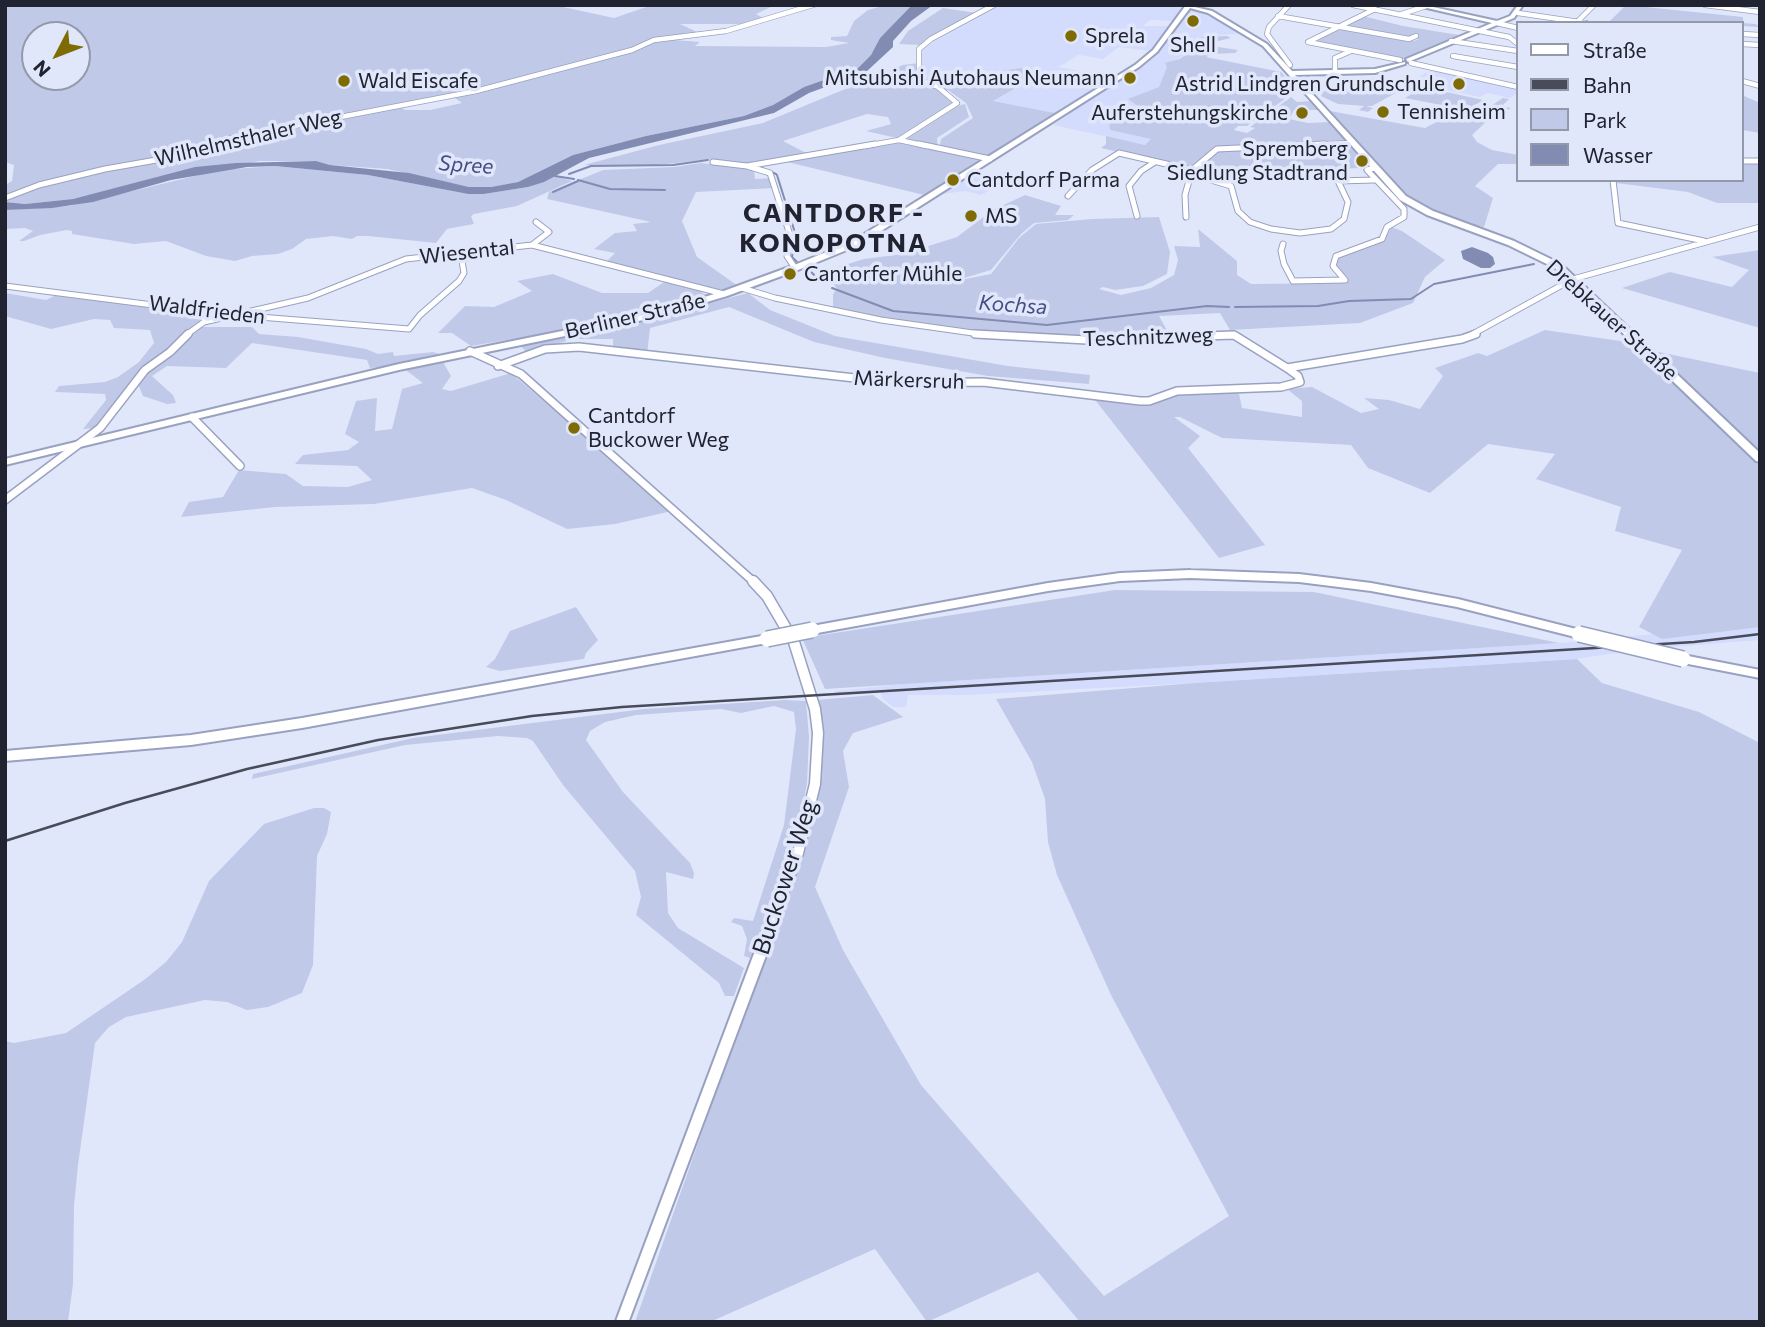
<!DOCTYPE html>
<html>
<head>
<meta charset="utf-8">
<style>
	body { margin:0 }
	#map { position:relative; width:1765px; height:1327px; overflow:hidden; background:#e1e7fb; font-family:Commissioner,sans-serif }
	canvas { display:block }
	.frame { position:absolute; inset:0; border:7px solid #212430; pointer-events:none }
	.legend { position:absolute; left:1516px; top:21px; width:228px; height:161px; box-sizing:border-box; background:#e1e7fb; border:2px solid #9499aa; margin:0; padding:9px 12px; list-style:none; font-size:21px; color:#212430 }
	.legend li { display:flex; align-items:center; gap:14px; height:35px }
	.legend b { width:35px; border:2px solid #9499aa }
	.north { position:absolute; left:21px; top:21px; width:70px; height:70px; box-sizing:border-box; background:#e1e7fb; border:2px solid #9499aa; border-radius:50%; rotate:228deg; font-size:19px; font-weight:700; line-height:28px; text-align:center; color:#212430 }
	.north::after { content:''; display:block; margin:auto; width:24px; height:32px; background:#7e6b04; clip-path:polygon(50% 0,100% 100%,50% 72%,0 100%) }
</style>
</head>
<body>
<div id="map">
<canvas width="1765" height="1327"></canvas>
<div class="frame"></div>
<ul class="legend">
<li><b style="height:9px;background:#fff"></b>Straße</li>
<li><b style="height:9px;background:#484b59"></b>Bahn</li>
<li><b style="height:19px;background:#c1c9e8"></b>Park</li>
<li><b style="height:19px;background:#828cb3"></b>Wasser</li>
</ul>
<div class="north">N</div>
</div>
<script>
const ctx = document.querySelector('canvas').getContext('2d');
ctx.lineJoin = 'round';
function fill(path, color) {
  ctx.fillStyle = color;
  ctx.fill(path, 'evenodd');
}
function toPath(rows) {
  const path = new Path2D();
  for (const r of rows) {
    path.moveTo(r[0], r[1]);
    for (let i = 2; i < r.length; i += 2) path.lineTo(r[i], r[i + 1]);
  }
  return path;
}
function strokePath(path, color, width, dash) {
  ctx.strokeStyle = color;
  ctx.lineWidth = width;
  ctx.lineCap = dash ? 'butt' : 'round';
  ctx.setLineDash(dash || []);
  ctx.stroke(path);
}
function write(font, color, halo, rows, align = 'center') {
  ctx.font = font + ' Commissioner,sans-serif';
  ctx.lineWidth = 7;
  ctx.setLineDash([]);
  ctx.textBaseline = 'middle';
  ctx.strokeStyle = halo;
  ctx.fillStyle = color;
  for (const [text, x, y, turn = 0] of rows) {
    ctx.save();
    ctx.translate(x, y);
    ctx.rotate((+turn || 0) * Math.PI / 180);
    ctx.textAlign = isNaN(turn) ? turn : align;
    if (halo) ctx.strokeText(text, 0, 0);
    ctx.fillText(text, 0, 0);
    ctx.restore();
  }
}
fill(toPath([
	[997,5,1172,5,1182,6,1173,21,1150,20,1143,26,1168,26,1151,51,1119,47,1103,59,1079,55,1058,67,1113,77,1055,113,992,101,1042,72,982,80,950,89,914,77,921,71,920,50],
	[1191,9,1198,9,1244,33,1199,37,1202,43,1167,67,1159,87,1129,99,1138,106,1110,130,1152,139,1145,145,1053,125,1154,55],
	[1432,70,1518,88,1518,93,1510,98,1487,93,1480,97,1407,82],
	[978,173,1003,174,1007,181,981,195,966,191,941,194],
	[1760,624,1760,640,1645,649,1575,659,1195,683,968,695,908,695,906,707,893,707,882,698,881,693,835,696,835,691,904,684,1559,643]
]), '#d3dcfc');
fill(toPath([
	[5,5,554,5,614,18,652,5,775,5,756,14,765,19,746,24,680,24,697,32,714,33,675,40,700,42,695,46,826,47,849,43,831,40,831,37,847,36,854,21,868,10,886,5,912,5,880,38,871,55,858,68,804,87,773,105,744,116,646,136,573,155,518,182,491,187,469,187,387,169,330,165,316,161,259,161,73,199,25,204,5,202,5,185,12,181,14,165,5,162],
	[35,35,77,35,77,77,35,77],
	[491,87,452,96,462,103,430,110,405,110,399,106],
	[1626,5,1743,17,1743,23,1756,24,1759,27,1742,26,1742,23,1608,23],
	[943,8,977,13,920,45,899,44,908,31],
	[1363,16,1403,26,1459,35,1406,59,1398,59,1321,44,1316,40,1342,28,1414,41,1419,39,1344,26],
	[1227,36,1231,38,1214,42,1218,47,1238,50,1235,53,1212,54,1206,57,1281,72,1298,90,1283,92,1289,96,1247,126,1238,126,1234,130,1247,133,1255,128,1250,127,1291,97,1297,102,1311,101,1318,110,1294,110,1289,119,1308,123,1331,122,1361,160,1356,161,1361,168,1209,173,1101,148,1106,144,1106,136,1145,145,1151,139,1110,130,1109,119,1131,114,1138,106,1128,99,1159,87,1167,67,1165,63,1180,59,1202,43,1199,37],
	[919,63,921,71,914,77,950,89,1002,71,1021,68,1043,72,993,101,1055,113,985,157,943,149,940,145,941,139,973,118,966,103,948,90,942,94,955,103,952,106,897,138,866,131,891,124,888,117,867,114,783,141,810,155,750,164,712,159,658,165,584,165,659,145,763,123,903,65],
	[1361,77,1388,80,1405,88,1372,106,1366,106,1373,108,1368,112,1359,110,1364,106,1338,104,1321,96,1323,92,1348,80],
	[1422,88,1451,93,1483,100,1467,110,1405,98],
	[1742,95,1760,103,1760,133,1742,130],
	[1503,98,1509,99,1502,106,1511,108,1488,120,1472,135,1477,142,1492,150,1518,155,1518,164,1498,164,1475,186,1493,198,1484,227,1460,223,1441,216,1407,196,1387,178,1330,111,1425,128,1455,112,1476,116],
	[965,104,969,117,937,138,938,148,902,139,956,106],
	[898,141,982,158,924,195,783,161],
	[1742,162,1760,162,1760,203,1717,203,1688,192,1616,183,1616,180,1742,180],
	[701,163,754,169,755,179,772,178,775,188,696,192,682,221,697,257,738,286,722,292,605,263,615,253,594,249,615,233,637,231,633,224,651,222,547,199,549,192,603,170,674,167],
	[275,166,368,175,468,194,484,194,528,187,555,176,572,181,517,206,474,214,471,216,474,224,447,229,436,243,368,236,357,236,352,239,333,236,306,239,292,249,278,254,252,256,235,261,206,256,166,241,134,244,72,234,72,231,67,230,40,235,24,241,19,241,33,231,25,228,5,229,5,210,70,206,220,170],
	[1025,195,1061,206,1055,215,1074,215,1068,220,1034,223,1021,234,991,270,964,278,932,282,950,282,991,274,1019,238,1036,224,1092,219,1159,217,1170,252,1167,274,1143,286,1115,290,1103,287,1099,289,1121,295,1151,288,1174,275,1178,260,1174,246,1200,247,1198,229,1237,261,1237,275,1251,284,1347,283,1348,278,1334,266,1334,259,1384,241,1391,227,1402,231,1445,260,1425,277,1413,303,1360,323,1230,330,1220,313,1159,316,1168,332,1083,336,999,334,885,318,833,307,833,294,837,289,831,279,839,279,829,277,832,269,864,259,903,254,957,237,993,210],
	[1760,250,1760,328,1622,288,1670,272,1732,287,1749,270,1712,257],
	[553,274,602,293,648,293,667,280,695,287,708,297,596,325,471,346,452,333,438,333,465,306,494,307,532,291,517,281],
	[5,293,46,300,58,294,116,300,194,314,201,318,201,327,252,327,259,334,298,337,366,349,378,354,393,352,394,356,433,352,443,355,398,366,370,368,367,360,252,343,226,368,167,366,152,376,173,395,176,403,167,404,143,396,138,384,96,428,83,429,106,400,105,394,55,392,59,386,105,382,118,377,139,362,154,343,150,330,114,328,110,320,94,319,51,329,5,316],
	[748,293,770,310,835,336,1008,366,1090,375,1089,384,988,376,885,358,814,342,729,307,650,328,647,354,613,351,613,339,573,339,527,353,519,344,642,321],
	[1545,330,1634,343,1760,466,1760,627,1662,639,1639,627,1682,550,1615,531,1621,507,1536,479,1555,454,1488,444,1430,493,1368,468,1351,445,1222,438,1180,417,1174,417,1200,436,1188,448,1265,545,1219,558,1092,396,1145,403,1176,394,1238,389,1242,408,1302,417,1302,401,1287,389,1312,387,1361,413,1379,409,1364,398,1389,400,1420,409,1443,376,1435,368,1478,353,1487,356],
	[1654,351,1760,373,1760,452,1718,414],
	[446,358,443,362,451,376,442,389,451,391,511,373,672,511,615,524,567,529,506,500,472,488,374,504,275,507,181,517,189,502,223,497,239,470,286,474,303,486,348,487,372,480,357,466,295,464,303,455,348,450,359,442,345,434,356,401,377,398,375,431,392,429,402,389,423,383,403,368],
	[1115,590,1314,592,1559,643,825,689,802,638],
	[576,607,598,640,586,653,584,659,500,671,486,667,495,659,510,631],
	[1577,659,1602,683,1699,712,1760,743,1760,1322,1080,1322,1038,1272,927,1322,875,1249,710,1322,635,1322,751,993,774,938,810,828,821,758,822,728,817,700,873,695,903,717,853,733,843,751,849,787,815,887,843,950,921,1085,1104,1296,1229,1216,1111,995,1057,875,1048,842,1045,799,1032,762,996,699,1195,683],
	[785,700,806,701,809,737,807,784,797,831,766,921,750,958,744,956,747,939,742,926,731,922,734,918,753,921,784,825,796,729,794,712,774,706,741,713,721,709,636,715,605,722,590,731,586,740,623,792,690,863,694,873,693,879,666,872,668,913,678,928,744,968,734,996,725,996,719,983,636,915,641,897,635,871,563,785,533,741,527,738,498,736,405,745,252,779,253,774,413,738,644,709],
	[314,808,324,808,331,812,327,834,317,856,313,965,302,993,268,1007,247,1010,227,1002,205,1000,126,1017,109,1027,95,1043,78,1165,74,1206,73,1284,68,1322,5,1322,5,1041,14,1043,66,1033,144,980,166,962,182,942,209,881,264,824]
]), '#c1c9e8');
fill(toPath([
	[912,5,933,5,911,21,893,41,893,47,866,72,809,93,774,113,589,158,544,182,528,187,484,194,468,194,368,175,275,166,247,167,171,180,93,202,52,208,5,210,5,202,25,204,73,199,195,167,236,163,316,161,330,165,409,173,469,187,491,187,518,182,573,155,646,136,744,116,773,105,804,87,858,68,871,55,880,38],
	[1472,247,1488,253,1493,257,1495,264,1490,268,1481,268,1463,259,1461,251]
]), '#828cb3');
strokePath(toPath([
	[757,166,776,174],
	[569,174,591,166,673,165,708,160],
	[777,175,796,236,792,257,797,262],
	[555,176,574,179],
	[578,180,610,189,665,190],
	[553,192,578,181],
	[807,267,820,282],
	[832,288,893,311,1047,325,1207,306,1229,307],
	[1235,307,1318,306,1349,301,1411,299,1434,284,1534,264]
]), '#828cb3', 2);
const streetFar4 = toPath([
	[1289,5,1269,27,1267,34,1290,65],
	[1353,5,1509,37,1518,44],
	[1705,5,1760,12],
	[1375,9,1308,42,1400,60],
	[1518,13,1586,23],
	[1402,14,1429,5],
	[1278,16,1409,39,1416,36],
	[1577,22,1594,5],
	[1497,23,1518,28],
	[1742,34,1760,35],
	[1451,41,1518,51],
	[1742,44,1760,45],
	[1453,56,1518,67],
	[1411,63,1518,87],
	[1335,73,1335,58,1351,51],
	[1742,81,1760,86],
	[899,140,957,103,938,87,912,77,919,71,919,49,931,39,994,5],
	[210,146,231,138,476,91,632,50,654,40,726,31,813,5],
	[865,146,899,140,927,146],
	[1286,146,1351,143]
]);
const streetFar3 = toPath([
	[919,144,990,159],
	[1742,161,1760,161],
	[713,162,747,166,770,173,790,235,787,256,795,268],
	[747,166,875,144],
	[1191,174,1231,186,1238,211,1250,222,1271,229,1300,233,1331,229,1344,219,1348,202,1338,181,1374,180],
	[1613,180,1618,223,1704,241],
	[1068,196,1092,170,1119,153,1192,170],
	[5,198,39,185,105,169,185,155,214,144],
	[1137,216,1129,186,1141,171,1155,162],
	[1186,217,1185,195,1192,170,1217,149,1325,144],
	[1283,244,1281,251,1284,264,1293,281,1345,280,1333,266,1336,256,1382,239,1387,227,1404,217,1404,209,1367,170,1374,168],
	[532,245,549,232,536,222],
	[5,286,223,314],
	[742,288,775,298,881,320,987,335],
	[247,316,409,329,420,315,459,281,464,273,462,261,472,254],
	[204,322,308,298,406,259,532,245,724,294],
	[186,335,204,322,205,317],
	[1225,335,1234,335],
	[1471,335,1573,279,1760,227]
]);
const streetFar2 = toPath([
	[975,334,1087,340,1234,335,1287,368,1462,339,1476,334],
	[470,351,521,374,755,583],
	[498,366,545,349,579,347,899,383,983,382,1140,401,1149,401,1177,391,1281,387,1300,382,1298,376,1287,368],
	[192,417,240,466],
	[5,500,100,428,145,370,170,352,188,334]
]);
const streetFar1 = toPath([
	[753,581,767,596,794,642,815,709,818,733,815,784,798,853,778,906]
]);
const street = toPath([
	[622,1322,779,904]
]);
const secondary = toPath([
	[1186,5,1212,11,1267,44,1292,71,1375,69,1405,62,1405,64,1375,73,1295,75,1406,196,1433,211,1514,241,1561,264,1760,453,1760,462,1756,461,1555,268,1508,245,1427,215,1400,200,1263,46,1208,13,1190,8,1157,52,1139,67,859,245,798,270,727,296,653,318,399,370,5,465,5,459,399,364,651,313,721,292,792,266,853,241,1135,65,1153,50,1186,5],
	[1414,5,1424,5,1497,21,1510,16,1518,5,1523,5,1514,18,1408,62,1406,59,1492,23,1414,5]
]);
const primary = toPath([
	[1190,570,1299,574,1371,583,1458,599,1584,631,1586,634,1579,638,1457,607,1371,591,1299,582,1190,578,1120,581,1048,591,812,634,805,630,812,626,1048,583,1120,573,1190,570],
	[767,635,772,636,774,639,772,642,302,728,191,745,5,761,5,751,191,735,302,718,767,635],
	[1683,655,1760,670,1760,678,1678,662,1676,659,1678,656,1683,655]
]);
strokePath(streetFar4, '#99a1c0', 6);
strokePath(streetFar3, '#99a1c0', 7);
strokePath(streetFar2, '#99a1c0', 10);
strokePath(streetFar1, '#99a1c0', 13);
strokePath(street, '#99a1c0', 16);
strokePath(secondary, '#99a1c0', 4);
strokePath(primary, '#99a1c0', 4);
strokePath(streetFar4, '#fff', 4.5);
strokePath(streetFar3, '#fff', 5);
strokePath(streetFar2, '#fff', 7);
strokePath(streetFar1, '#fff', 10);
strokePath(street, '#fff', 12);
fill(secondary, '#fff');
fill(primary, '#fff');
strokePath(toPath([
	[5,841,125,803,247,769,378,740,532,716,622,707,1694,642,1760,634]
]), '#484b59', 2.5);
const primaryBridge = toPath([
	[1579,634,1683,659],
	[767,639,812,630]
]);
strokePath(primaryBridge, '#99a1c0', 18, []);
strokePath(primaryBridge, '#fff', 15);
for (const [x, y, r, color] of [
	[1193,21,7,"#7e6b04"],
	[1071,36,7,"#7e6b04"],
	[1130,78,7,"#7e6b04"],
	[344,81,7,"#7e6b04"],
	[1459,84,7,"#7e6b04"],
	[1383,112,7,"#7e6b04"],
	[1302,113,7,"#7e6b04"],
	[1362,161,7,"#7e6b04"],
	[953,180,7,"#7e6b04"],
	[971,216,7,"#7e6b04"],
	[790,274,7,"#7e6b04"],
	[574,428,7,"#7e6b04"]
]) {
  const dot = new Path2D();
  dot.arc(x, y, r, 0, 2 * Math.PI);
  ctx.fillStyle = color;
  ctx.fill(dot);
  strokePath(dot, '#e1e7fb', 2.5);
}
write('21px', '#212430', '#e1e7fb', [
	["Sprela",1085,36],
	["Shell",1193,45,"center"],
	["Mitsubishi Autohaus Neumann",1116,78,"right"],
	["Wald Eiscafe",358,81],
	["Astrid Lindgren Grundschule",1445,84,"right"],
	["Tennisheim",1397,112],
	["Auferstehungskirche",1288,113,"right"],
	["Spremberg",1348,149,"right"],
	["Siedlung Stadtrand",1348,173,"right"],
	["Cantdorf Parma",967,180],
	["MS",985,216],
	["Cantorfer Mühle",804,274],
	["Cantdorf",588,416],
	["Buckower Weg",588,440]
], 'left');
write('21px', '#212430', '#e1e7fb', [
	["Wilhelmsthaler Weg",248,138,-13],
	["Wiesental",467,252,-6],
	["Waldfrieden",207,310,7],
	["Berliner Straße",635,316,-13],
	["Drebkauer Straße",1612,320,42],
	["Teschnitzweg",1148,337,-2],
	["Märkersruh",909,380,2]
]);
write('italic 21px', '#434e84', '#e1e7fb', [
	["Spree",466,165,4],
	["Kochsa",1013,305,4]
]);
write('24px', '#212430', '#e1e7fb', [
	["Buckower Weg",785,877,-72]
]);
ctx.letterSpacing = '2px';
write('bold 26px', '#212430', '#e1e7fb', [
	["CANTDORF -",834,213],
	["KONOPOTNA",834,243]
]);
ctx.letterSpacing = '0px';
</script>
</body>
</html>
